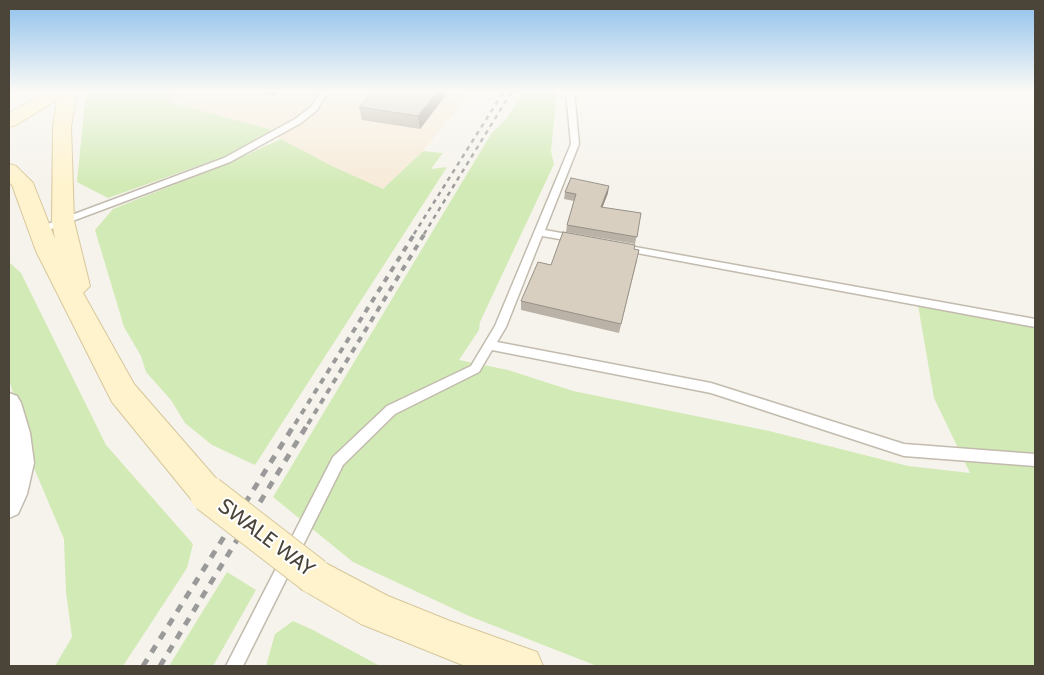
<!DOCTYPE html>
<html>
<head>
<meta charset="utf-8">
<style>
	body { margin:0 }
	#map { position:relative; width:1044px; height:675px; overflow:hidden; background:#f6f3ec; font-family:Cabin,sans-serif }
	canvas { display:block }
	.frame { position:absolute; inset:0; border:10px solid #4b4439; pointer-events:none }
</style>
</head>
<body>
<div id="map">
<canvas width="1044" height="675"></canvas>
<div class="frame"></div>
</div>
<script>
const ctx = document.querySelector('canvas').getContext('2d');
ctx.lineJoin = 'round';
function fill(path, color) {
  ctx.fillStyle = color;
  ctx.fill(path, 'evenodd');
}
function toPath(rows) {
  const path = new Path2D();
  for (const r of rows) {
    path.moveTo(r[0], r[1]);
    for (let i = 2; i < r.length; i += 2) path.lineTo(r[i], r[i + 1]);
  }
  return path;
}
function strokePath(path, color, width, dash) {
  ctx.strokeStyle = color;
  ctx.lineWidth = width;
  ctx.lineCap = dash ? 'butt' : 'round';
  ctx.setLineDash(dash || []);
  ctx.stroke(path);
}
function write(font, color, halo, rows, align = 'center') {
  ctx.font = font + ' Cabin,sans-serif';
  ctx.lineWidth = 4;
  ctx.setLineDash([]);
  ctx.textBaseline = 'middle';
  ctx.strokeStyle = halo;
  ctx.fillStyle = color;
  for (const [text, x, y, turn = 0] of rows) {
    ctx.save();
    ctx.translate(x, y);
    ctx.rotate((+turn || 0) * Math.PI / 180);
    ctx.textAlign = isNaN(turn) ? turn : align;
    if (halo) ctx.strokeText(text, 0, 0);
    ctx.fillText(text, 0, 0);
    ctx.restore();
  }
}
fill(toPath([
	[164,91,472,91,423,151,383,189,332,166,281,139,271,130,166,100,172,96]
]), '#f7ead8');
fill(toPath([
	[86,91,164,91,172,96,166,101,272,130,234,153,108,198,77,182],
	[523,91,557,91,551,151,554,164,480,322,479,330,459,360,508,370,573,391,769,431,908,466,970,473,934,398,918,305,1035,328,1035,666,597,666,469,616,353,562,273,497,491,134,507,118],
	[281,139,332,166,383,189,423,151,443,153,431,169,447,167,255,465,212,445,185,423,171,400,146,372,141,356,124,327,95,230,113,209,224,165],
	[9,262,21,273,106,445,193,544,187,568,123,666,55,666,72,637,66,592,64,539,34,468,9,379],
	[227,572,256,590,213,666,169,666],
	[293,621,313,630,380,666,266,666,275,634]
]), '#d2eab5');
const lane = toPath([
	[321,91,328,91,317,110,301,123,230,162,43,232,37,232,35,230,37,228,224,158,295,119,311,107,321,91],
	[566,91,574,91,579,144,545,230,577,236,582,239,577,242,542,236,506,327,497,342,711,383,904,444,1035,454,1035,466,904,456,711,393,492,350,479,372,395,414,343,465,243,666,226,666,333,457,387,406,471,366,495,326,571,144,566,91],
	[624,245,1035,319,1035,327,621,250,619,248,624,245]
]);
const street = toPath([
	[9,393,17,396,21,403,30,433,34,463,27,494,18,514,9,518,9,393]
]);
const secondary = toPath([
	[48,91,77,91,71,127,74,221,90,286,83,293,134,384,220,483,225,494,220,505,208,510,196,505,112,402,36,251,12,185,9,182,9,164,16,166,33,183,55,239,52,221,53,127,57,100,16,125,9,127,9,113,48,91],
	[314,557,388,596,450,621,537,652,543,666,465,666,361,624,301,589,295,576,301,563,314,557]
]);
strokePath(lane, '#c2bbae', 3);
strokePath(street, '#c2bbae', 3);
strokePath(secondary, '#d6c79b', 2);
fill(lane, '#fff');
fill(street, '#fff');
fill(secondary, '#fff3cd');
strokePath(toPath([
	[414,234,504,91],
	[424,234,512,91]
]), '#9a9a9a', 2.5, [4.5, 4.5]);
strokePath(toPath([
	[295,424,415,233],
	[308,424,425,233]
]), '#9a9a9a', 4, [6, 6]);
strokePath(toPath([
	[143,666,296,422],
	[160,666,309,422]
]), '#9a9a9a', 5, [8, 8]);
const secondaryBridge = toPath([
	[208,494,314,576]
]);
strokePath(secondaryBridge, '#d6c79b', 38, []);
strokePath(secondaryBridge, '#fff3cd', 36);
fill(toPath([
	[256,91,280,91,273,96],
	[374,91,449,91,420,129,362,120,359,107],
	[565,192,608,193,602,208,641,213,635,244,566,232,567,225,574,201,564,199],
	[634,249,637,260,619,333,521,310,521,301,551,265]
]), '#bab2a6');
fill(toPath([
	[272,91,280,91,273,96],
	[438,91,449,91,420,129,418,116],
	[609,186,608,193,600,214,601,207]
]), '#979187');
const building = toPath([
	[374,91,438,91,418,116,359,107,374,91],
	[571,178,609,186,601,207,641,213,637,237,567,225,576,194,565,192,571,178],
	[563,232,635,245,634,249,639,250,621,324,521,301,538,262,551,265,563,232]
]);
fill(building, '#d8cfc1');
strokePath(building, '#979187', 1);
const sky = ctx.createLinearGradient(0, 0, 0, 186);
sky.addColorStop(0, '#8fc1ec');
sky.addColorStop(0.49, '#fbfaf6');
sky.addColorStop(1, '#fbfaf600');
ctx.fillStyle = sky;
ctx.fillRect(0, 0, 1044, 186);
write('21px', '#4b4439', '#fff', [
	["SWALE WAY",266,538,37]
]);
</script>
</body>
</html>
